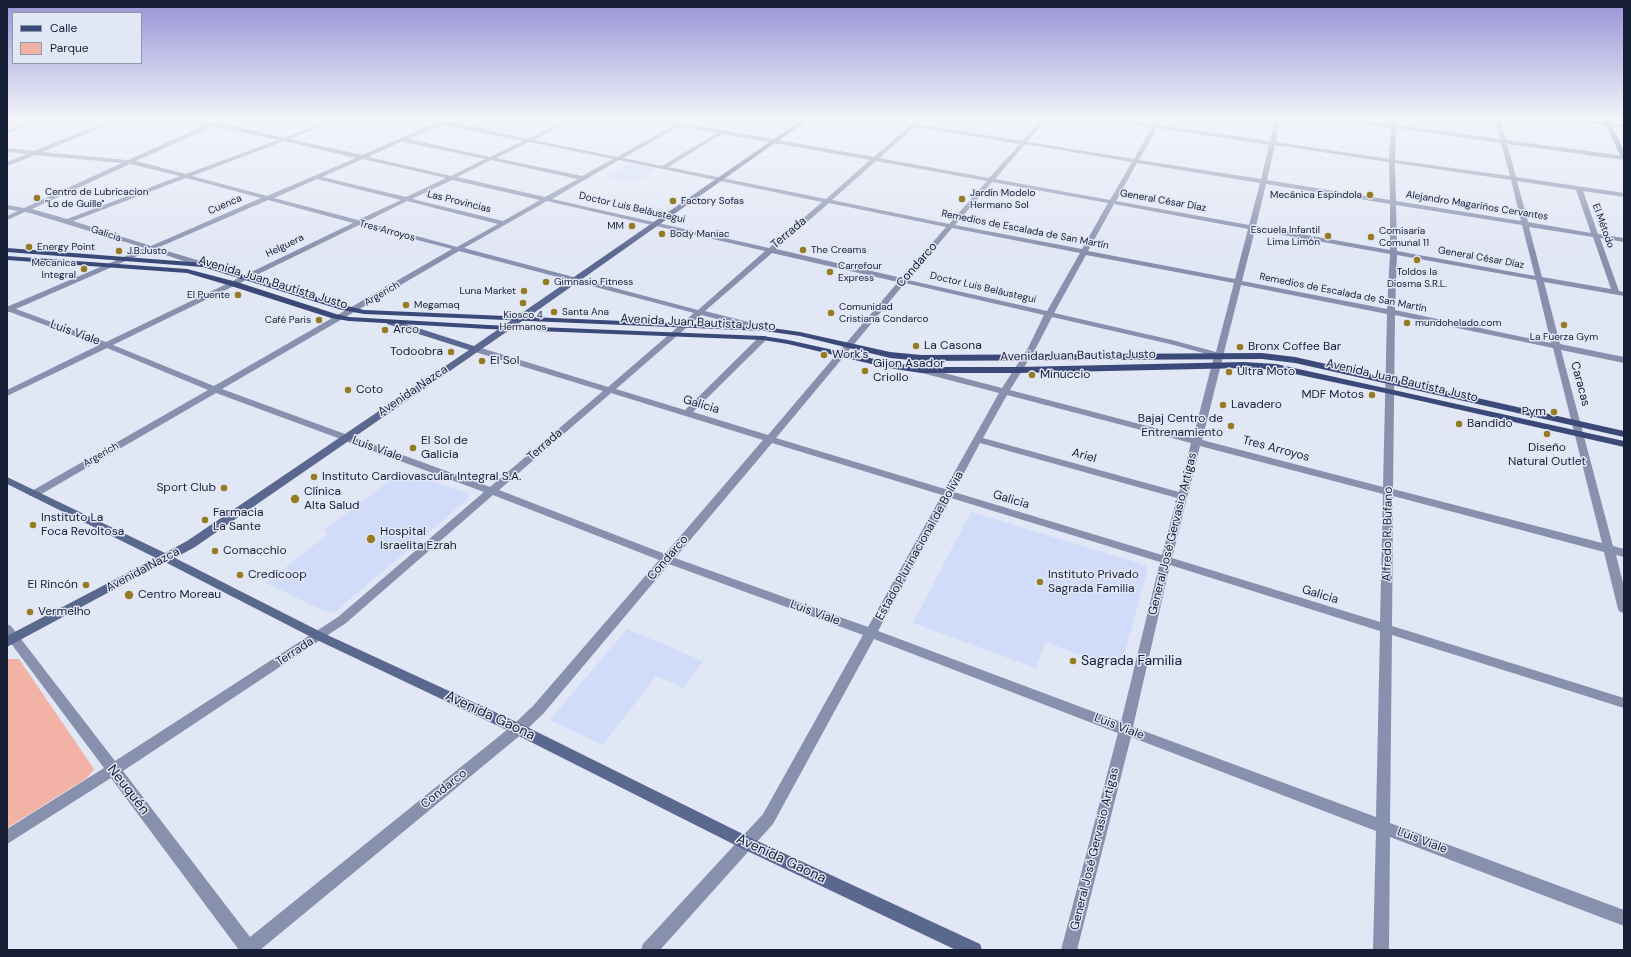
<!DOCTYPE html>
<html>
<head>
<meta charset="utf-8">
<style>
	body { margin:0 }
	#map { position:relative; width:1631px; height:957px; overflow:hidden; background:#e2e7f5; font-family:"DM Sans",sans-serif }
	canvas { display:block }
	.frame { position:absolute; inset:0; border:8px solid #161e36; pointer-events:none }
	.legend { position:absolute; left:12px; top:12px; width:130px; height:52px; box-sizing:border-box; background:#e2e7f5; border:1px solid #9097a9; margin:0; padding:5px 7px; list-style:none; font-size:12px; color:#161e36 }
	.legend li { display:flex; align-items:center; gap:8px; height:20px }
	.legend b { width:20px; border:1px solid #9097a9 }
</style>
</head>
<body>
<div id="map">
<canvas width="1631" height="957"></canvas>
<div class="frame"></div>
<ul class="legend">
<li><b style="height:5px;background:#3b4979"></b>Calle</li>
<li><b style="height:11px;background:#f2b2a6"></b>Parque</li>
</ul>
</div>
<script>
const ctx = document.querySelector('canvas').getContext('2d');
ctx.lineJoin = 'round';
function fill(path, color) {
  ctx.fillStyle = color;
  ctx.fill(path, 'evenodd');
}
function toPath(rows) {
  const path = new Path2D();
  for (const r of rows) {
    path.moveTo(r[0], r[1]);
    for (let i = 2; i < r.length; i += 2) path.lineTo(r[i], r[i + 1]);
  }
  return path;
}
function strokePath(path, color, width, dash) {
  ctx.strokeStyle = color;
  ctx.lineWidth = width;
  ctx.lineCap = dash ? 'butt' : 'round';
  ctx.setLineDash(dash || []);
  ctx.stroke(path);
}
function write(font, color, halo, rows, align = 'center') {
  ctx.font = font + ' "DM Sans",sans-serif';
  ctx.lineWidth = 3;
  ctx.setLineDash([]);
  ctx.textBaseline = 'middle';
  ctx.strokeStyle = halo;
  ctx.fillStyle = color;
  for (const [text, x, y, turn = 0] of rows) {
    ctx.save();
    ctx.translate(x, y);
    ctx.rotate((+turn || 0) * Math.PI / 180);
    ctx.textAlign = isNaN(turn) ? turn : align;
    if (halo) ctx.strokeText(text, 0, 0);
    ctx.fillText(text, 0, 0);
    ctx.restore();
  }
}
fill(toPath([
	[630,163,655,168,658,168,636,183,606,177],
	[403,471,467,493,468,499,336,611,326,612,266,583,329,533,324,530],
	[971,512,1145,565,1148,569,1120,669,1045,642,1036,668,913,623],
	[627,629,703,661,684,688,656,676,603,745,550,720]
]), '#d1dcfa');
fill(toPath([
	[7,659,19,659,94,769,87,778,7,828]
]), '#f2b2a6');
fill(toPath([
	[38,119,45,119,7,134,7,130,38,119],
	[114,119,121,119,42,152,128,160,206,125,156,121,154,119,221,123,284,138,334,119,340,119,290,139,362,155,436,123,421,120,421,119,444,120,527,139,569,119,574,119,534,140,617,157,674,125,647,119,657,119,678,122,681,121,683,123,874,157,910,126,878,121,876,119,913,123,918,119,923,119,918,124,1022,141,1041,119,1046,119,1027,142,1134,159,1152,127,1106,121,1104,119,1114,119,1153,124,1157,119,1161,119,1158,125,1270,141,1275,119,1280,119,1276,142,1389,159,1391,128,1340,121,1338,119,1349,119,1391,124,1392,119,1396,119,1396,125,1500,139,1495,119,1500,119,1506,140,1624,156,1624,160,1507,144,1516,177,1624,193,1624,197,1583,191,1598,234,1624,238,1624,242,1600,238,1619,291,1624,292,1624,296,1544,282,1560,344,1624,357,1624,363,1561,350,1613,546,1624,549,1624,557,1616,555,1624,587,1624,613,1620,612,1618,609,1604,552,1393,496,1392,626,1624,698,1624,708,1392,635,1390,823,1624,910,1624,926,1390,837,1389,950,1373,950,1376,831,1131,737,1077,950,1061,950,1118,733,874,639,773,824,660,950,641,950,643,944,763,814,863,635,669,564,543,714,523,733,260,950,239,950,111,778,7,844,7,829,104,768,7,638,7,624,11,626,115,761,338,617,484,492,216,393,38,496,30,496,29,494,30,492,208,390,107,348,7,396,7,390,99,345,10,312,7,312,7,306,9,306,145,248,30,213,25,212,7,220,7,216,18,211,7,209,7,205,24,208,122,163,35,155,7,166,7,162,27,154,7,152,7,148,34,151,114,119],
	[443,125,523,141,490,157,408,139,443,125],
	[213,126,278,140,186,174,136,161,213,126],
	[680,126,717,133,662,166,623,158,680,126],
	[915,127,1020,144,989,178,879,158,915,127],
	[1157,128,1269,145,1261,179,1139,160,1157,128],
	[1396,128,1501,143,1510,176,1395,160,1396,128],
	[722,134,870,160,826,199,668,167,722,134],
	[284,141,356,158,267,196,192,176,284,141],
	[403,141,404,142,485,159,451,176,368,157,403,141],
	[529,142,613,159,582,176,496,158,529,142],
	[1025,144,1132,162,1110,200,995,179,1025,144],
	[1275,145,1389,162,1390,200,1267,180,1275,145],
	[363,159,446,178,406,197,322,177,363,159],
	[491,160,578,179,545,197,457,177,491,160],
	[619,160,822,202,769,248,552,199,619,160],
	[876,161,987,181,949,224,832,200,876,161],
	[1137,163,1260,183,1249,225,1116,201,1137,163],
	[1395,163,1511,180,1521,221,1396,201,1395,163],
	[130,164,180,176,67,219,32,209,130,164],
	[186,178,261,198,151,246,73,221,186,178],
	[317,179,401,200,358,220,274,198,317,179],
	[452,180,540,200,503,221,412,199,452,180],
	[1517,181,1576,190,1591,233,1528,222,1517,181],
	[992,182,1108,203,1082,249,955,225,992,182],
	[1266,184,1390,204,1390,250,1256,226,1266,184],
	[268,200,353,223,106,342,16,309,151,250,201,267,207,267,207,263,157,248,268,200],
	[407,201,498,224,457,247,365,222,407,201],
	[547,201,765,251,698,310,464,248,547,201],
	[829,203,946,227,902,278,776,249,829,203],
	[1114,204,1248,229,1235,279,1088,251,1114,204],
	[1396,205,1522,225,1535,276,1397,251,1396,205],
	[359,225,452,249,214,386,113,345,359,225],
	[1529,227,1593,237,1611,289,1542,277,1529,227],
	[952,228,1080,253,1047,311,908,280,952,228],
	[1255,230,1390,254,1387,309,1242,281,1255,230],
	[459,251,694,313,608,387,478,347,472,347,471,349,472,351,603,391,490,487,222,389,459,251],
	[772,253,898,282,768,435,693,412,766,340,766,336,760,336,685,410,616,389,701,315,765,331,768,331,768,327,705,311,772,253],
	[1086,255,1234,283,1216,352,1172,340,1054,313,1086,255],
	[1397,255,1536,280,1551,343,1395,310,1397,255],
	[905,283,1044,315,1028,348,1002,388,921,367,917,370,918,372,999,393,945,489,776,438,905,283],
	[1241,285,1387,314,1383,487,1202,440,1241,285],
	[1395,315,1553,348,1602,543,1393,489,1395,315],
	[1052,317,1170,344,1214,356,1193,438,1010,390,1036,348,1052,317],
	[611,393,763,440,665,554,499,490,611,393],
	[1007,395,1191,443,1179,492,983,438,1007,395],
	[772,443,942,495,868,627,675,558,772,443],
	[980,443,1177,498,1162,555,954,492,980,443],
	[1200,446,1383,494,1380,622,1172,558,1200,446],
	[493,495,659,560,533,706,513,725,250,937,123,771,346,623,493,495],
	[951,498,1160,562,1121,722,878,631,951,498],
	[1170,565,1380,631,1376,817,1133,727,1170,565]
]), '#8790ad');
fill(toPath([
	[803,119,809,119,531,315,195,547,175,558,323,633,523,725,751,838,980,944,982,950,956,950,741,848,513,733,315,639,165,562,7,647,7,636,156,558,7,484,7,477,165,553,187,541,469,350,387,324,387,320,393,320,474,346,803,119],
	[1566,119,1604,122,1604,119,1607,119,1610,123,1624,124,1624,128,1612,126,1624,151,1624,159,1621,157,1606,125,1568,121,1566,119]
]), '#5a678f');
fill(toPath([
	[7,248,204,263,347,306,364,310,765,327,800,332,890,352,921,355,1262,353,1295,357,1624,431,1624,437,1295,363,1262,359,921,361,890,358,800,336,765,331,364,314,342,310,203,267,7,252,7,248],
	[7,256,187,269,237,282,336,314,349,317,488,325,763,336,788,340,888,362,921,367,1018,367,1244,362,1276,364,1624,441,1624,447,1390,394,1276,370,1244,368,1018,373,921,373,888,368,788,344,763,340,488,329,349,321,331,318,231,286,187,273,7,260,7,256]
]), '#3b4979');
const sky = ctx.createLinearGradient(0, 0, 0, 253);
sky.addColorStop(0, '#9892d5');
sky.addColorStop(0.47, '#f2f4fa');
sky.addColorStop(1, '#f2f4fa00');
ctx.fillStyle = sky;
ctx.fillRect(0, 0, 1631, 253);
for (const [x, y, r, color] of [
	[1370,195,4,"#977b23"],
	[37,198,4,"#977b23"],
	[962,199,4,"#977b23"],
	[673,201,4,"#977b23"],
	[632,226,4,"#977b23"],
	[662,234,4,"#977b23"],
	[1328,236,4,"#977b23"],
	[1371,237,4,"#977b23"],
	[29,247,4,"#977b23"],
	[803,250,4,"#977b23"],
	[119,251,4,"#977b23"],
	[1417,260,4,"#977b23"],
	[84,269,4,"#977b23"],
	[830,272,4,"#977b23"],
	[546,282,4,"#977b23"],
	[524,291,4,"#977b23"],
	[238,295,4,"#977b23"],
	[523,303,4,"#977b23"],
	[406,305,4,"#977b23"],
	[554,312,4,"#977b23"],
	[831,313,4,"#977b23"],
	[319,320,4,"#977b23"],
	[1407,323,4,"#977b23"],
	[1564,325,4,"#977b23"],
	[385,330,4,"#977b23"],
	[916,346,4,"#977b23"],
	[1240,347,4,"#977b23"],
	[451,352,4,"#977b23"],
	[824,355,4,"#977b23"],
	[482,361,4,"#977b23"],
	[865,371,4,"#977b23"],
	[1229,372,4,"#977b23"],
	[1032,375,4,"#977b23"],
	[348,390,4,"#977b23"],
	[1372,395,4,"#977b23"],
	[1223,405,4,"#977b23"],
	[1554,412,4,"#977b23"],
	[1459,424,4,"#977b23"],
	[1231,426,4,"#977b23"],
	[1547,434,4,"#977b23"],
	[413,448,4,"#977b23"],
	[314,477,4,"#977b23"],
	[224,488,4,"#977b23"],
	[295,499,5,"#977b23"],
	[205,520,4,"#977b23"],
	[33,525,4,"#977b23"],
	[371,539,5,"#977b23"],
	[215,551,4,"#977b23"],
	[240,575,4,"#977b23"],
	[1040,582,4,"#977b23"],
	[86,585,4,"#977b23"],
	[129,595,5,"#977b23"],
	[30,612,4,"#977b23"],
	[1073,661,4,"#977b23"]
]) {
  const dot = new Path2D();
  dot.arc(x, y, r, 0, 2 * Math.PI);
  ctx.fillStyle = color;
  ctx.fill(dot);
  strokePath(dot, '#e2e7f5', 1.5);
}
write('10px', '#161e36', '#e2e7f5', [
	["Centro de Lubricacion",45,192],
	["\"Lo de Guille\"",45,204],
	["Jardín Modelo",970,193],
	["Hermano Sol",970,205],
	["Mecánica Espíndola",1362,195,"right"],
	["Factory Sofas",681,201],
	["MM",624,226,"right"],
	["Escuela Infantil",1320,230,"right"],
	["Lima Limón",1320,242,"right"],
	["Comisaría",1379,231],
	["Comunal 11",1379,243],
	["Body Maniac",670,234],
	["Energy Point",37,247],
	["The Creams",811,250],
	["J.B.Justo",127,251],
	["Mecanica",76,263,"right"],
	["Integral",76,275,"right"],
	["Carrefour",838,266],
	["Express",838,278],
	["Toldos la",1417,272,"center"],
	["Diosma S.R.L.",1417,284,"center"],
	["Gimnasio Fitness",554,282],
	["Luna Market",516,291,"right"],
	["El Puente",230,295,"right"],
	["Megamaq",414,305],
	["Comunidad",839,307],
	["Cristiana Condarco",839,319],
	["Santa Ana",562,312],
	["Kiosco 4",523,315,"center"],
	["Hermanos",523,327,"center"],
	["Café Paris",311,320,"right"],
	["mundohelado.com",1415,323],
	["La Fuerza Gym",1564,337,"center"]
], 'left');
write('10px', '#161e36', '#e2e7f5', [
	["General César Díaz",1163,201,10],
	["Las Provincias",459,202,14],
	["Cuenca",225,205,-23],
	["Alejandro Magariños Cervantes",1477,206,9],
	["Doctor Luis Beláustegui",632,208,13],
	["El Método",1603,226,70],
	["Remedios de Escalada de San Martín",1025,230,11],
	["Tres Arroyos",387,231,15],
	["Galicia",106,234,18],
	["Helguera",285,246,-26],
	["General César Díaz",1481,258,10],
	["Doctor Luis Beláustegui",983,288,13],
	["Remedios de Escalada de San Martín",1343,293,11],
	["Argerich",382,294,-30],
	["Argerich",101,455,-30]
]);
write('12px', '#161e36', '#e2e7f5', [
	["Terrada",789,233,-40],
	["Condarco",917,265,-49],
	["Avenida Juan Bautista Justo",273,283,17],
	["Avenida Juan Bautista Justo",698,323,3],
	["Luis Viale",75,333,20],
	["Avenida Juan Bautista Justo",1078,356,-1],
	["Avenida Juan Bautista Justo",1402,381,13],
	["Caracas",1580,384,75],
	["Avenida Nazca",413,391,-34],
	["Galicia",701,405,17],
	["Terrada",545,445,-41],
	["Luis Viale",377,449,20],
	["Tres Arroyos",1276,449,15],
	["Ariel",1084,456,16],
	["Galicia",1011,500,17],
	["General José Gervasio Artigas",1173,534,-76],
	["Alfredo R. Bufano",1388,534,-89],
	["Estado Plurinacional de Bolivia",920,546,-61],
	["Condarco",668,558,-49],
	["Avenida Nazca",143,570,-28],
	["Galicia",1320,595,17],
	["Luis Viale",815,613,20],
	["Terrada",295,652,-33],
	["Luis Viale",1119,727,21],
	["Condarco",444,789,-39],
	["Luis Viale",1422,841,21],
	["General José Gervasio Artigas",1095,849,-76]
]);
write('12px', '#161e36', '#e2e7f5', [
	["Arco",393,330],
	["La Casona",924,346],
	["Bronx Coffee Bar",1248,347],
	["Todoobra",443,352,"right"],
	["Work's",832,355],
	["El Sol",490,361],
	["Gijon Asador",873,364],
	["Criollo",873,378],
	["Ultra Moto",1237,372],
	["Minuccio",1040,375],
	["Coto",356,390],
	["MDF Motos",1364,395,"right"],
	["Lavadero",1231,405],
	["Pym",1546,412,"right"],
	["Bajaj Centro de",1223,419,"right"],
	["Entrenamiento",1223,433,"right"],
	["Bandido",1467,424],
	["El Sol de",421,441],
	["Galicia",421,455],
	["Diseño",1547,448,"center"],
	["Natural Outlet",1547,462,"center"],
	["Instituto Cardiovascular Integral S.A.",322,477],
	["Sport Club",216,488,"right"],
	["Clínica",304,492],
	["Alta Salud",304,506],
	["Farmacia",213,513],
	["La Sante",213,527],
	["Instituto La",41,518],
	["Foca Revoltosa",41,532],
	["Hospital",380,532],
	["Israelita Ezrah",380,546],
	["Comacchio",223,551],
	["Credicoop",248,575],
	["Instituto Privado",1048,575],
	["Sagrada Familia",1048,589],
	["El Rincón",78,585,"right"],
	["Centro Moreau",138,595],
	["Vermelho",38,612]
], 'left');
write('14px', '#161e36', '#e2e7f5', [
	["Sagrada Familia",1081,661]
], 'left');
write('14px', '#161e36', '#e2e7f5', [
	["Avenida Gaona",490,716,25],
	["Neuquén",128,790,52],
	["Avenida Gaona",781,859,25]
]);
</script>
</body>
</html>
